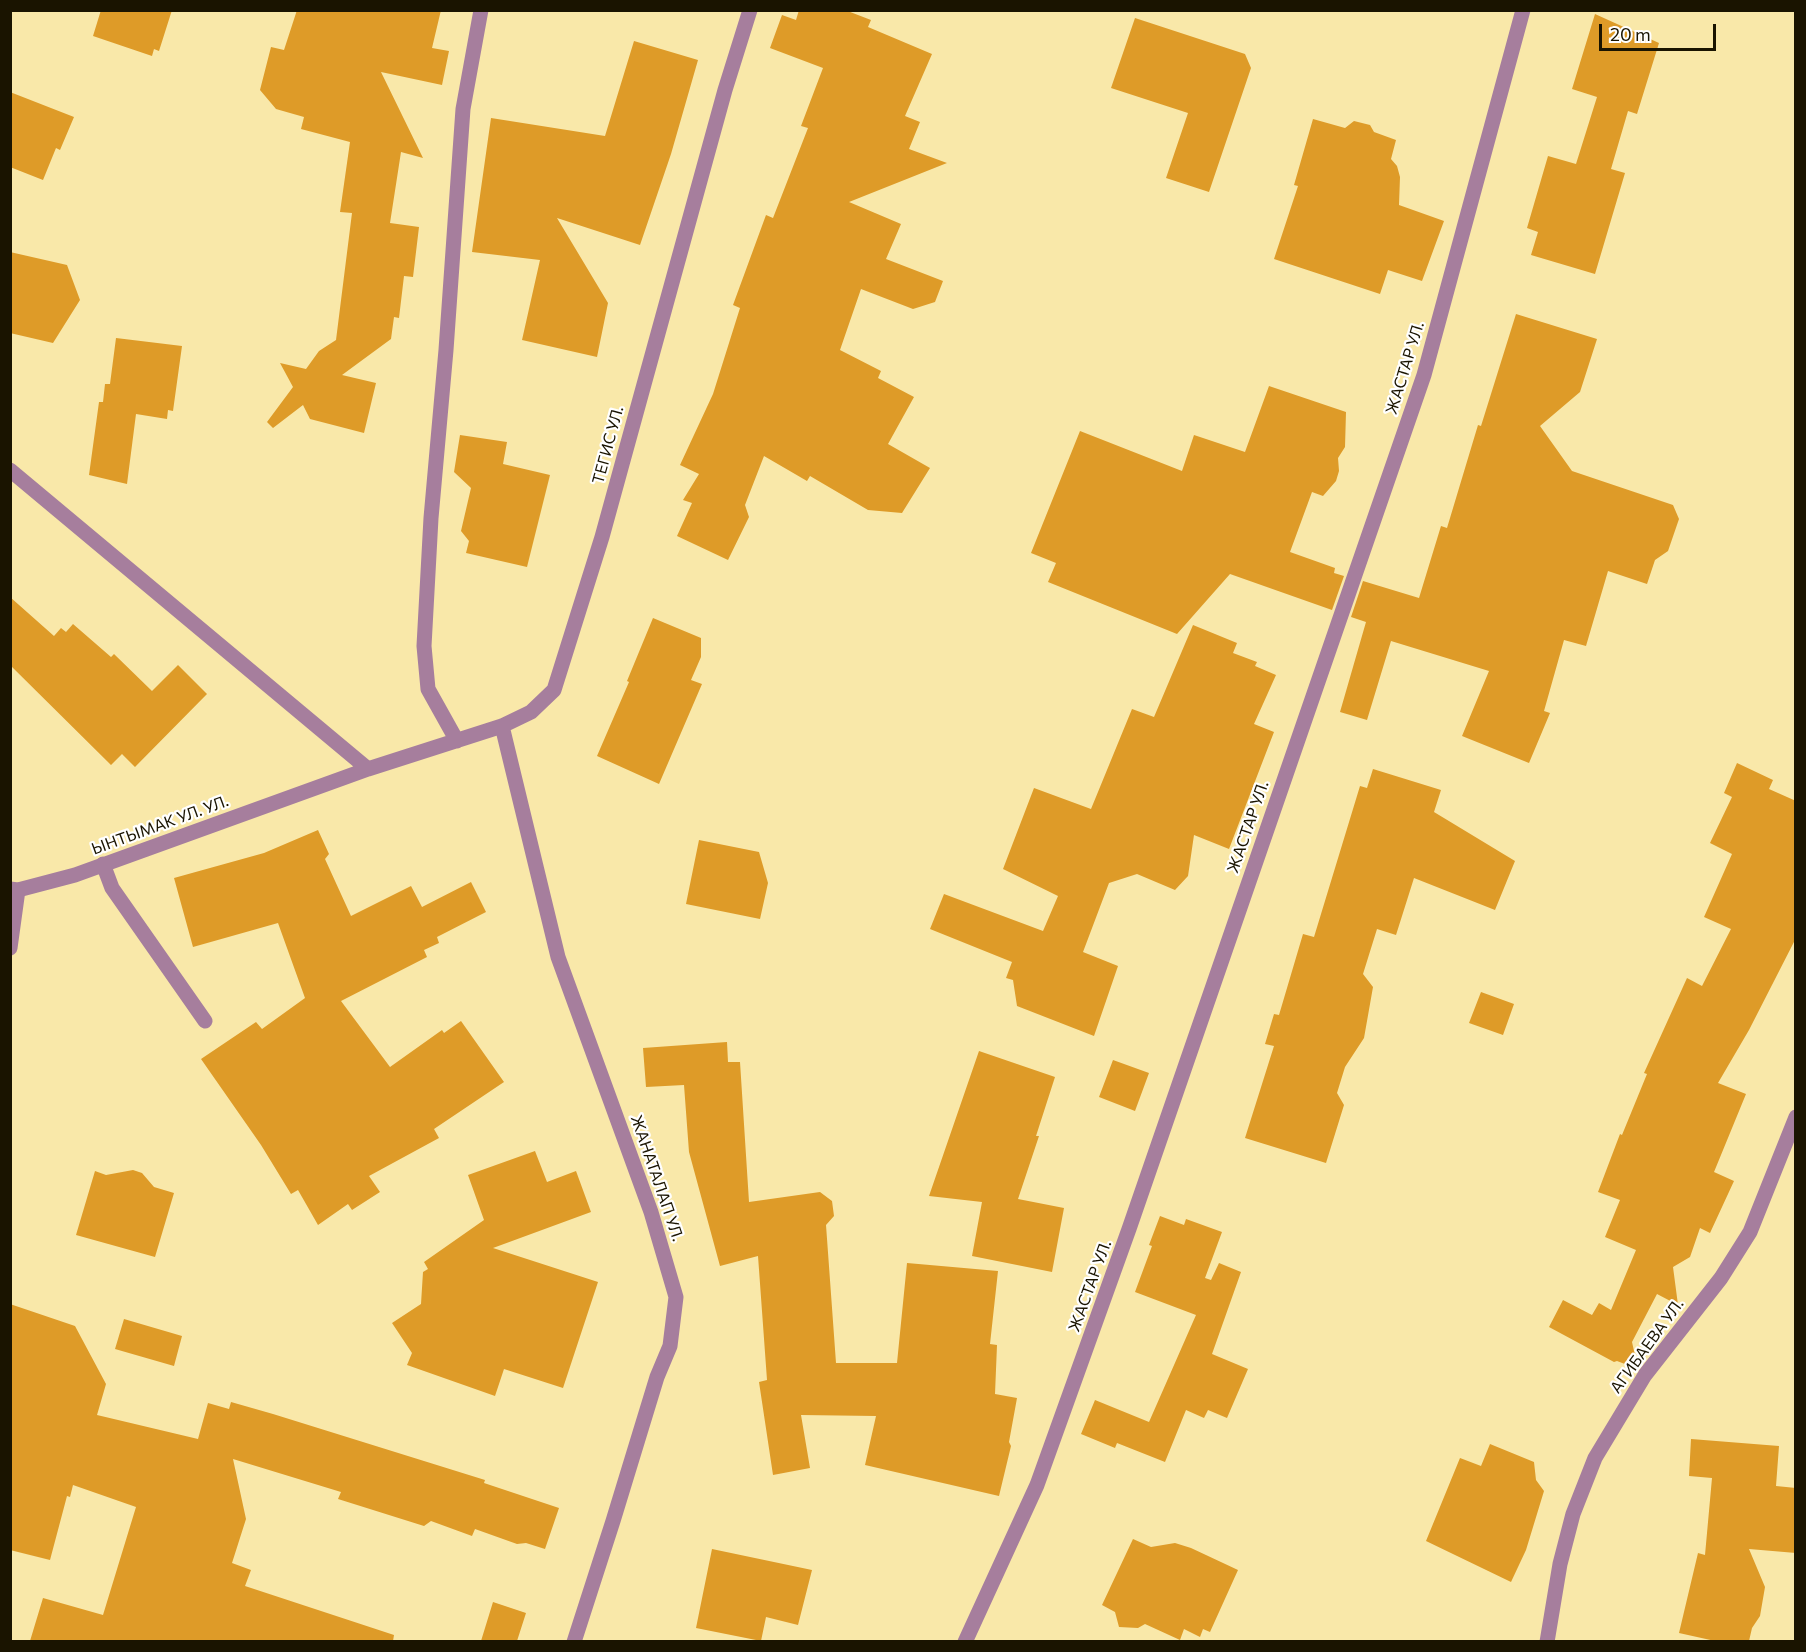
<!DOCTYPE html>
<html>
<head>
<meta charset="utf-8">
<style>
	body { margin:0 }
	#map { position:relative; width:1806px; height:1652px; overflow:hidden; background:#f9e8a9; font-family:Commissioner,sans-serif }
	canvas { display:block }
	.frame { position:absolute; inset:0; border:12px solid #1a1400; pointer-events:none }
	.scale { position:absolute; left:1599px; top:24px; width:117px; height:27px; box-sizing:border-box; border:3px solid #1a1400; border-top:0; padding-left:8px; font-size:18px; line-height:21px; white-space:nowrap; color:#1a1400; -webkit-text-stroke:4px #fff; paint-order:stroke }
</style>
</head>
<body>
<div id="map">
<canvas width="1806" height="1652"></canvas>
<div class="frame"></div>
<div class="scale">20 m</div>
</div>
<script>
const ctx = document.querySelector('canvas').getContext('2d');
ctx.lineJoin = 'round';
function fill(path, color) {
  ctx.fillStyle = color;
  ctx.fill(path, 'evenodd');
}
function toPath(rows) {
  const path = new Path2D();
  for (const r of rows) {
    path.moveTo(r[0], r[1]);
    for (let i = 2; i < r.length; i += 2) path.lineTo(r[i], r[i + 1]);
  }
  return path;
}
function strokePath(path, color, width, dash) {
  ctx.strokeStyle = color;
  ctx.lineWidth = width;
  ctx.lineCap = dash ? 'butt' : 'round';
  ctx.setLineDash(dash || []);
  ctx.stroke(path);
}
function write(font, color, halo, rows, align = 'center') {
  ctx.font = font + ' Commissioner,sans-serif';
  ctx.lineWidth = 4.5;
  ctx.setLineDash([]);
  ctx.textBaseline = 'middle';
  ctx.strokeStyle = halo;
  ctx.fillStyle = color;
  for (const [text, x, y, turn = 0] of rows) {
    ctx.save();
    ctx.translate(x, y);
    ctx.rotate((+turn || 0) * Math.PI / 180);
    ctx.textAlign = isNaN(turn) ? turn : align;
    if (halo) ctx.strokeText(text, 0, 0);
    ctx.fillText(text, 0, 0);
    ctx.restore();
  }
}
fill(toPath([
	[101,10,172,10,159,51,154,49,152,56,93,36],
	[297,10,441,10,432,48,449,51,442,85,381,72,423,158,401,152,390,223,419,227,413,277,404,276,399,318,394,317,391,339,342,375,376,383,364,433,310,419,303,405,273,428,267,422,293,387,280,363,306,369,319,351,336,340,352,213,340,212,350,142,301,129,304,117,276,109,260,90,271,47,284,50],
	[799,10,845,10,871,20,868,27,932,54,905,116,920,122,909,149,947,163,849,202,901,224,886,259,943,281,935,302,913,309,861,289,840,350,881,371,878,378,914,397,888,444,930,468,902,513,868,510,810,476,807,481,764,456,745,505,749,517,728,560,677,536,692,503,683,500,699,474,680,465,713,394,740,308,733,305,766,215,773,218,808,128,801,126,823,68,770,48,782,15,796,20],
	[1595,14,1659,43,1637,114,1628,111,1611,169,1625,173,1595,274,1531,255,1538,232,1527,228,1548,156,1576,164,1597,97,1572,89],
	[1135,18,1245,54,1251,68,1209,192,1166,178,1188,113,1111,88],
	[634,41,698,60,671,154,640,245,557,218,608,303,597,357,522,340,540,260,472,252,491,118,605,136],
	[10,92,74,117,60,150,56,148,43,180,10,167],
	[1313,119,1345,128,1354,121,1370,125,1374,132,1396,140,1391,159,1397,166,1400,177,1399,205,1444,221,1422,281,1388,270,1380,294,1274,259,1298,186,1294,185],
	[10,252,67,265,80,300,53,343,10,333],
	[1516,314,1597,339,1580,392,1540,426,1572,471,1673,505,1679,519,1668,551,1655,560,1647,584,1608,571,1586,646,1564,640,1544,711,1550,713,1529,763,1462,736,1489,671,1391,641,1367,720,1340,712,1366,622,1351,617,1363,581,1419,598,1441,526,1447,528,1478,425,1481,426],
	[116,338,182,346,173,411,168,410,167,419,136,414,127,484,89,475,99,402,103,402,105,384,110,384],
	[1269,386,1346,412,1345,447,1338,458,1339,471,1336,481,1323,496,1312,492,1290,552,1335,568,1334,573,1344,576,1332,610,1230,574,1177,634,1048,582,1056,563,1031,553,1080,431,1182,471,1194,435,1245,452],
	[460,435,507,442,503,464,550,475,527,567,466,553,469,541,461,531,471,488,454,472],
	[10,597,54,636,61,628,66,632,73,624,111,657,114,654,152,691,178,665,207,694,135,767,122,754,111,765,10,665],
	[653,618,701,638,701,657,691,680,702,684,659,784,597,756,629,682,627,681],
	[1193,625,1237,643,1233,653,1257,662,1255,666,1276,675,1254,724,1274,732,1229,849,1194,835,1188,876,1175,890,1137,874,1109,883,1083,952,1118,966,1094,1036,1017,1006,1013,980,1006,978,1012,962,930,929,944,894,1043,931,1058,896,1003,869,1034,788,1091,809,1132,709,1154,717],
	[1737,763,1773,780,1769,789,1796,801,1796,938,1749,1030,1718,1083,1746,1094,1714,1172,1734,1181,1710,1233,1700,1228,1690,1257,1673,1267,1678,1305,1657,1294,1632,1342,1638,1369,1617,1361,1614,1362,1549,1327,1563,1300,1592,1315,1599,1303,1611,1310,1636,1250,1605,1237,1620,1200,1598,1192,1620,1134,1622,1135,1647,1074,1644,1073,1687,978,1702,986,1731,929,1704,917,1732,854,1710,843,1732,797,1724,793],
	[1373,769,1441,790,1434,812,1515,861,1495,910,1414,878,1396,935,1377,929,1363,974,1373,987,1364,1038,1345,1067,1337,1093,1344,1105,1326,1163,1245,1138,1274,1046,1265,1044,1274,1014,1279,1015,1303,934,1314,937,1360,786,1367,788],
	[318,830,329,854,325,859,351,916,411,886,422,907,471,882,486,912,437,937,439,943,424,950,427,957,341,1001,390,1067,442,1030,444,1033,461,1021,504,1082,434,1129,439,1138,369,1176,380,1192,352,1210,348,1204,318,1225,298,1190,291,1194,261,1145,201,1059,256,1022,262,1029,305,998,278,923,193,947,174,878,264,853],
	[699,840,759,852,768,883,760,919,686,904],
	[1481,992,1514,1004,1503,1035,1469,1023],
	[727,1042,728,1062,740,1062,749,1202,820,1192,832,1201,834,1216,826,1225,836,1363,897,1363,907,1263,998,1271,990,1344,997,1345,995,1394,1017,1398,1009,1442,1011,1446,999,1496,865,1465,876,1416,801,1415,810,1468,773,1475,759,1382,767,1380,758,1256,720,1266,689,1152,684,1085,646,1087,643,1048],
	[979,1051,1055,1077,1036,1136,1039,1136,1018,1199,1064,1208,1052,1272,972,1256,982,1202,929,1196],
	[1113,1060,1149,1073,1135,1111,1099,1097],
	[535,1151,547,1182,576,1171,591,1212,493,1248,598,1282,563,1388,504,1369,495,1396,407,1365,412,1353,392,1323,421,1304,423,1272,428,1269,424,1262,484,1220,468,1175],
	[133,1170,142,1173,154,1187,174,1193,155,1257,76,1235,95,1171,106,1175],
	[1160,1216,1184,1225,1186,1219,1222,1232,1205,1278,1211,1280,1219,1263,1241,1272,1212,1354,1248,1369,1227,1418,1208,1410,1204,1418,1186,1410,1165,1462,1117,1443,1115,1448,1081,1434,1095,1400,1149,1422,1196,1315,1135,1292,1152,1246,1149,1245],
	[10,1304,75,1326,106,1384,97,1415,198,1439,208,1403,229,1409,231,1402,273,1414,485,1480,484,1483,559,1508,545,1549,526,1543,517,1544,475,1529,472,1536,431,1521,424,1526,338,1499,341,1492,233,1459,246,1519,232,1563,251,1570,245,1586,394,1635,393,1641,30,1641,43,1598,103,1615,136,1507,73,1485,70,1497,67,1496,50,1560,10,1550],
	[124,1319,182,1336,174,1366,115,1349],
	[1691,1439,1779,1446,1776,1486,1796,1488,1796,1553,1749,1549,1765,1587,1760,1616,1752,1628,1749,1641,1715,1641,1679,1633,1698,1553,1705,1555,1712,1478,1689,1476],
	[1490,1444,1534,1462,1536,1480,1544,1491,1526,1550,1511,1582,1426,1541,1460,1458,1481,1466],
	[1133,1539,1151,1547,1175,1543,1191,1548,1238,1570,1210,1632,1203,1629,1200,1637,1184,1629,1180,1640,1145,1624,1138,1628,1119,1627,1115,1612,1102,1605],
	[712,1549,812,1570,798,1625,766,1617,761,1641,696,1628],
	[493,1602,526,1613,517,1641,481,1641]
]), '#de9b28');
strokePath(toPath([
	[10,470,368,769],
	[502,726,558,957,651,1212,676,1297,670,1346,657,1377,613,1521,574,1642],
	[457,741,428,689,424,646,431,518,446,350,463,109,481,10],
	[103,864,112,888,205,1021],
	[10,889,18,890,75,875,368,769,502,726,531,712,554,690,602,537,725,90,750,10],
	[10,948,18,890],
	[965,1642,1037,1485,1129,1229,1424,375,1523,10],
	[1547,1642,1560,1564,1573,1514,1595,1458,1645,1375,1721,1278,1750,1232,1796,1117]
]), '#a67e9d', 15);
write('16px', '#1a1400', '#fff', [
	["ЖАСТАР УЛ.",1405,368,-73],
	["ТЕГИС УЛ.",608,445,-75],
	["ЫНТЫМАК УЛ. УЛ.",160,825,-20],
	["ЖАСТАР УЛ.",1248,827,-71],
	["ЖАНАТАЛАП УЛ.",657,1178,71],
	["ЖАСТАР УЛ.",1090,1286,-70],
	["АГИБАЕВА УЛ.",1647,1346,-54]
]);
</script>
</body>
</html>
